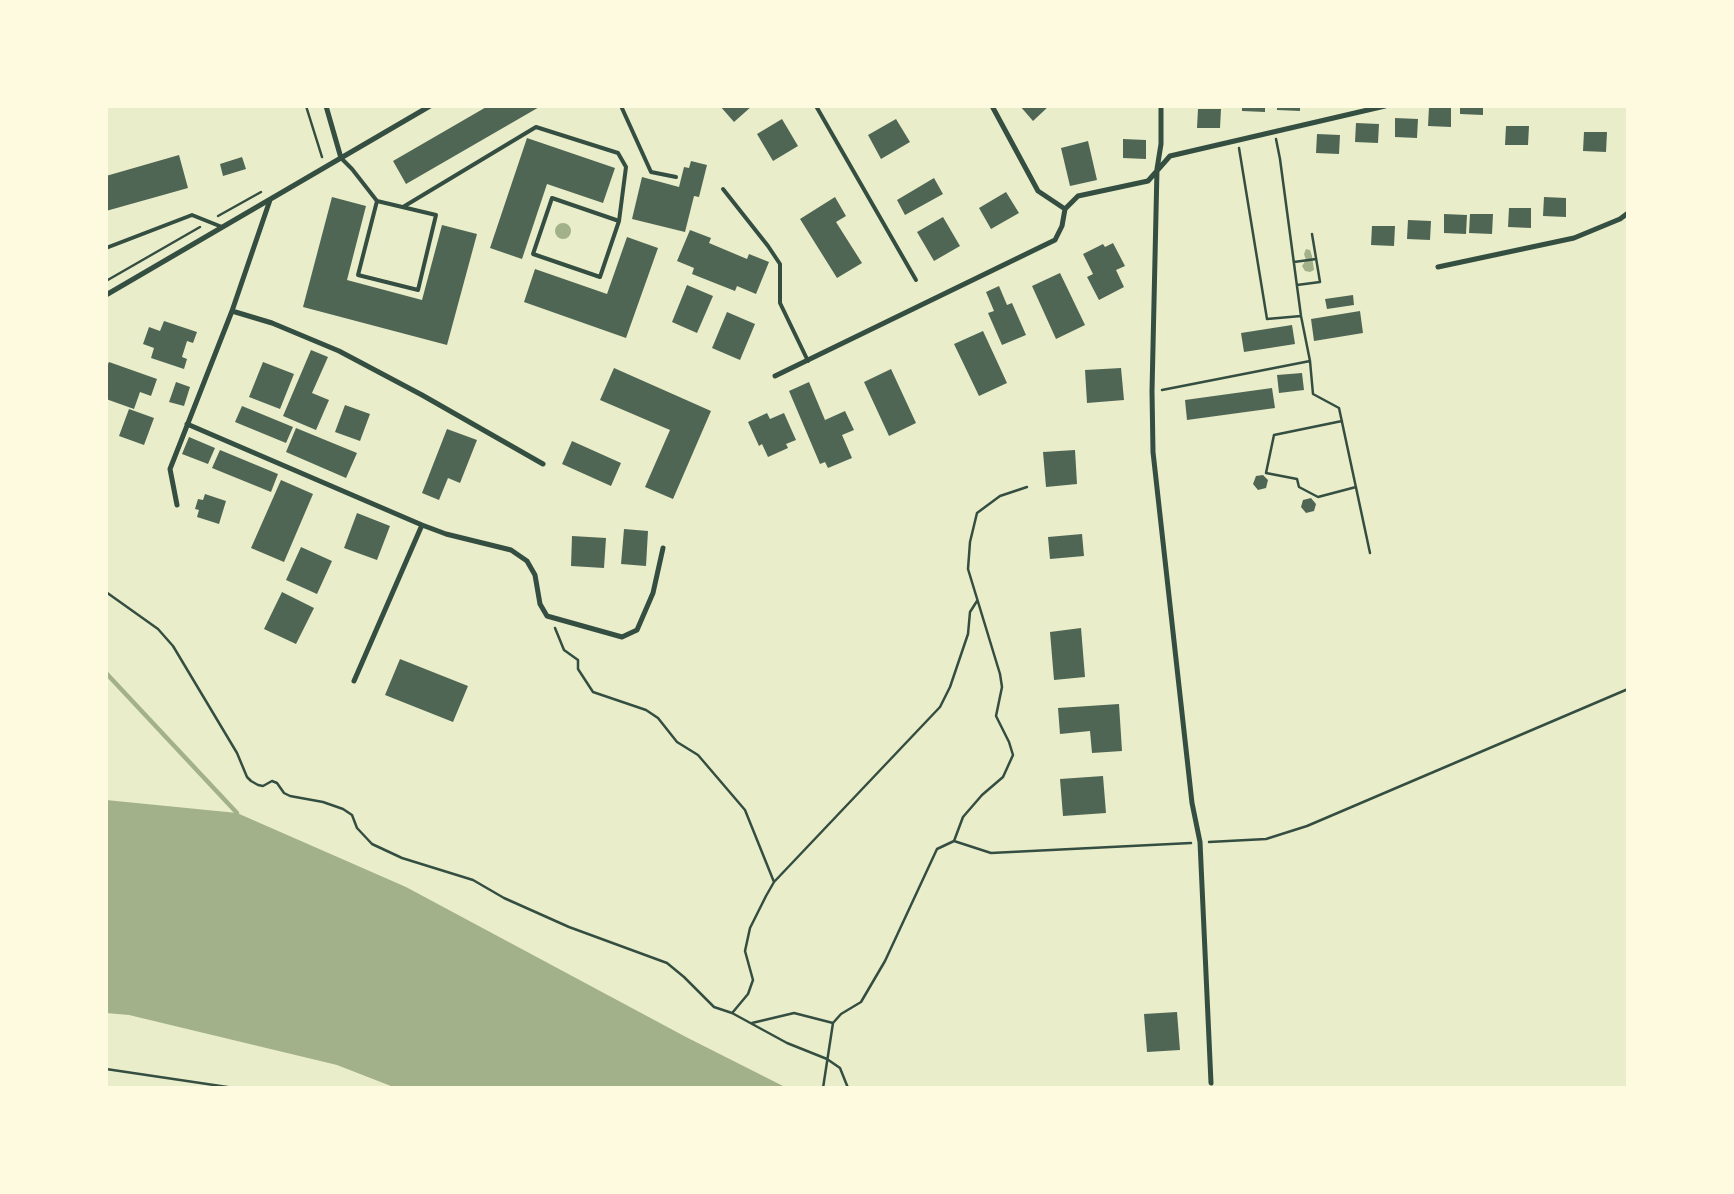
<!DOCTYPE html>
<html>
<head>
<meta charset="utf-8">
<style>
	body { margin:0 }
	#map { position:relative; width:1734px; height:1194px; overflow:hidden; background:#e9edc9; font-family:Merriweather,serif }
	canvas { display:block }
	.frame { position:absolute; inset:0; border:108px solid #fefae0; pointer-events:none }
</style>
</head>
<body>
<div id="map">
<canvas width="1734" height="1194"></canvas>
<div class="frame"></div>
</div>
<script>
const ctx = document.querySelector('canvas').getContext('2d');
ctx.lineJoin = 'round';
function fill(path, color) {
  ctx.fillStyle = color;
  ctx.fill(path, 'evenodd');
}
function toPath(rows) {
  const path = new Path2D();
  for (const r of rows) {
    if (r.length === 3) {
      path.moveTo(r[0] + r[2], r[1]);
      path.arc(r[0], r[1], r[2], 0, 2 * Math.PI);
      continue;
    }
    path.moveTo(r[0], r[1]);
    for (let i = 2; i < r.length; i += 2) path.lineTo(r[i], r[i + 1]);
  }
  return path;
}
function strokePath(path, color, width, dash) {
  ctx.strokeStyle = color;
  ctx.lineWidth = width;
  ctx.lineCap = dash ? 'butt' : 'round';
  ctx.setLineDash(dash || []);
  ctx.stroke(path);
}
fill(toPath([
	[563,231,8],
	[1306,249,1310,250,1312,256,1314,270,1310,272,1305,271,1302,266,1306,260,1304,254],
	[106,800,237,813,406,887,686,1037,787,1088,396,1088,337,1065,129,1015,106,1013]
]), '#a3b18a');
strokePath(toPath([
	[106,673,237,813]
]), '#a3b18a', 4.5);
fill(toPath([
	[488,106,541,106,406,184,393,161],
	[720,106,752,106,734,122],
	[1020,106,1049,106,1033,121],
	[1242,106,1265,106,1265,112,1242,111],
	[1277,106,1300,106,1300,111,1277,110],
	[1460,106,1483,106,1483,115,1460,114],
	[1429,107,1451,108,1451,127,1428,126],
	[1198,109,1221,109,1220,128,1197,128],
	[1395,118,1418,119,1417,138,1395,137],
	[782,119,798,146,773,161,757,134],
	[896,119,910,142,881,159,868,135],
	[1356,123,1379,124,1378,143,1355,142],
	[1506,126,1529,126,1528,145,1505,145],
	[1584,132,1607,132,1606,152,1583,151],
	[1317,134,1340,135,1339,154,1316,153],
	[527,138,615,168,603,203,547,184,522,259,490,248],
	[1123,139,1146,140,1146,159,1123,158],
	[1088,141,1097,180,1070,186,1061,148],
	[179,155,188,188,106,211,106,176],
	[242,157,246,169,223,176,220,164],
	[691,161,707,165,699,197,694,196,685,232,632,219,642,177,679,187,684,167,689,168],
	[934,178,943,194,905,215,897,200],
	[1006,192,1019,213,991,229,979,208],
	[332,197,366,206,347,280,422,300,442,225,477,234,447,345,303,307],
	[835,197,846,216,836,222,862,263,837,278,800,219],
	[1544,197,1566,198,1566,217,1543,216],
	[1509,208,1531,208,1531,228,1508,227],
	[1444,214,1467,215,1466,234,1444,233],
	[1470,214,1493,214,1492,234,1469,233],
	[943,217,960,246,934,261,917,232],
	[1408,220,1431,221,1430,240,1407,239],
	[1372,226,1395,226,1394,246,1371,245],
	[690,230,711,238,709,243,747,259,749,254,769,262,756,294,737,286,735,291,692,274,694,268,677,261],
	[627,237,658,248,626,338,524,302,535,269,607,294],
	[1113,243,1125,266,1116,270,1124,287,1099,300,1087,277,1093,274,1083,254,1103,244,1105,247],
	[1060,273,1085,325,1056,339,1032,286],
	[687,285,713,296,697,333,672,322],
	[999,286,1007,305,1012,303,1026,335,1002,345,988,313,994,311,986,292],
	[1353,295,1354,305,1327,309,1325,299],
	[1360,311,1363,333,1314,341,1311,319],
	[727,312,755,324,740,360,712,348],
	[164,321,197,332,193,343,187,341,182,357,187,359,184,369,151,358,154,348,143,344,149,327,160,331],
	[1292,325,1295,344,1244,352,1241,333],
	[983,331,1007,383,979,396,954,344],
	[311,350,328,357,312,393,329,400,316,430,283,416],
	[109,362,157,379,151,396,140,392,134,409,106,399,106,368],
	[263,362,294,374,280,409,249,397],
	[614,368,711,411,673,499,645,487,670,430,600,400],
	[1121,368,1124,400,1087,403,1085,370],
	[891,369,916,423,889,436,864,382],
	[1302,373,1304,390,1279,393,1277,375],
	[176,382,190,387,184,406,169,402],
	[809,382,825,420,845,411,854,430,842,435,852,458,828,468,825,462,820,464,789,391],
	[1272,388,1275,408,1187,420,1185,400],
	[345,405,370,414,360,441,335,432],
	[242,406,293,427,286,443,235,422],
	[129,409,154,418,144,445,119,436],
	[767,413,770,419,784,413,796,440,786,444,788,448,768,457,762,444,759,446,748,422],
	[296,428,357,453,346,478,286,452],
	[447,429,477,440,460,483,448,478,439,500,422,493],
	[189,437,215,448,208,464,182,454],
	[572,441,621,463,611,486,562,464],
	[220,450,278,474,271,492,212,468],
	[1075,450,1077,484,1046,487,1043,452],
	[1263,475,1268,480,1266,488,1258,490,1253,484,1256,476],
	[281,480,313,494,284,562,251,548],
	[205,494,226,501,219,524,197,517,199,510,195,509,198,499,203,500],
	[1311,498,1316,504,1314,511,1306,513,1301,507,1303,500],
	[357,513,390,526,377,560,344,548],
	[624,529,648,531,646,566,621,564],
	[1082,534,1084,556,1050,559,1048,537],
	[572,536,606,538,604,568,571,566],
	[301,547,332,561,317,594,286,580],
	[282,592,314,608,296,644,264,629],
	[1081,628,1085,677,1054,680,1050,632],
	[400,659,468,686,453,722,385,695],
	[1119,704,1122,751,1092,753,1090,731,1060,734,1058,708],
	[1103,776,1106,813,1063,816,1060,779],
	[1177,1012,1180,1050,1147,1052,1144,1014]
]), '#4f6655');
strokePath(toPath([
	[306,106,322,157],
	[1276,139,1280,159,1301,316,1310,361,1313,394,1339,408,1370,553],
	[1239,148,1267,319,1301,316],
	[218,216,261,192],
	[1294,262,1316,259],
	[106,281,200,227],
	[1297,285,1320,282,1312,234],
	[1162,390,1310,361],
	[1342,421,1274,435,1266,473,1297,479,1299,487,1318,497,1356,487],
	[106,592,158,629,173,646,237,753,247,777,251,781,258,785,263,786,272,781,277,783,284,793,290,796,323,802,343,809,352,815,357,828,372,844,402,858,473,880,504,898,569,927,667,963,684,977,714,1007,732,1013,787,1043,827,1059,840,1068,848,1088],
	[555,628,564,650,578,660,578,669,593,692,646,710,658,718,677,742,698,755,745,810,774,882],
	[954,841,963,817,982,795,1003,777,1013,755,1009,742,996,716,1002,687,1000,674,968,569,970,542,977,513,1000,496,1027,487],
	[1209,842,1266,839,1307,826,1628,689],
	[733,1012,748,994,753,980,745,951,750,928,766,896,774,882,940,707,950,687,968,634,970,612,977,601],
	[752,1023,794,1013,833,1023],
	[106,1069,234,1088],
	[823,1088,833,1023,841,1014,861,1002,885,961,937,849,954,841,991,853,1191,843]
]), '#344e41', 2.5);
strokePath(toPath([
	[621,106,651,172,676,177],
	[816,106,916,280],
	[341,158,352,169,377,201],
	[723,189,768,246,780,264,780,303,808,361],
	[377,201,436,215,418,290,358,275,377,201],
	[403,207,536,127,618,153,626,167,619,221,600,277,533,254,552,198,619,221],
	[106,248,192,215,222,227]
]), '#344e41', 4);
strokePath(toPath([
	[326,106,341,158],
	[992,106,1038,191,1065,209],
	[1161,106,1161,144,1157,169,1152,391,1153,452,1192,803,1200,842,1211,1083],
	[1438,267,1574,238,1620,219,1628,213],
	[106,295,430,106],
	[232,311,272,323,339,351,422,395,543,464],
	[775,376,1055,240,1062,226,1065,209,1078,196,1148,181,1170,156,1385,106],
	[187,424,422,525,446,534,511,550,527,561,535,575,540,604,547,616,622,637,637,630,653,593,663,548],
	[177,505,170,469,232,311,270,200],
	[354,681,422,525]
]), '#344e41', 5);
</script>
</body>
</html>
